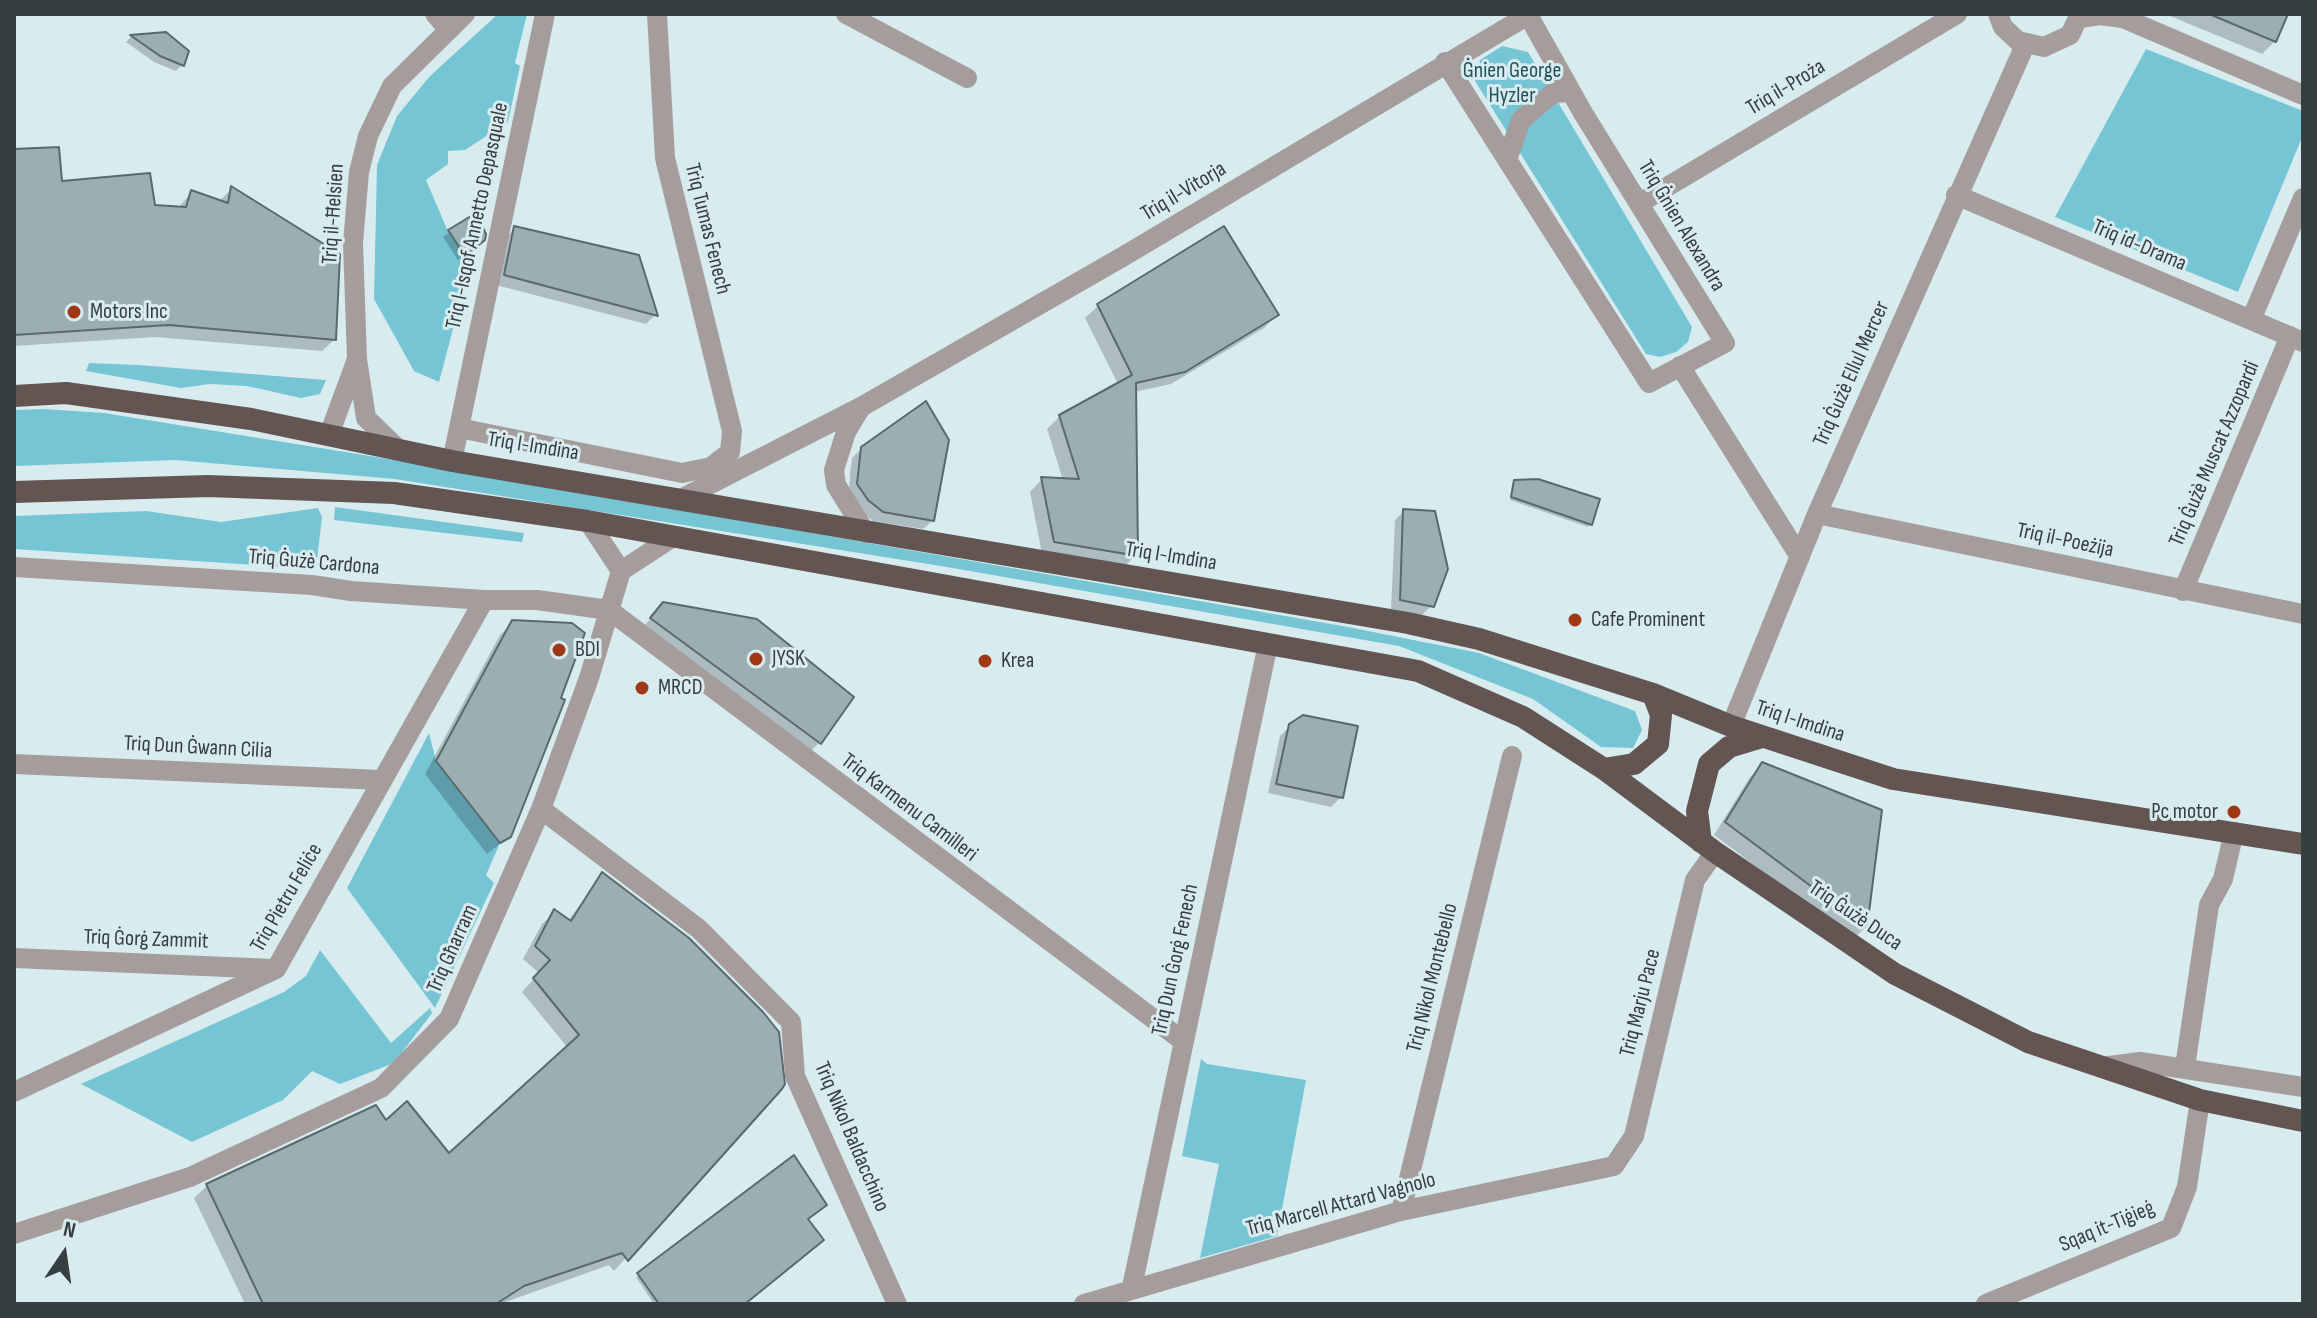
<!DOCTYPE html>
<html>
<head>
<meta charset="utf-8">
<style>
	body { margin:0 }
	#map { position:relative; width:2317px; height:1318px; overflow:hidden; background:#d8ecf0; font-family:"Sofia Sans Condensed",sans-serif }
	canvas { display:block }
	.frame { position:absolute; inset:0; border:16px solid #363e40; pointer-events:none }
	.north { position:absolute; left:24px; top:1214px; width:80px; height:80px; -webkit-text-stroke:6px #d8ecf0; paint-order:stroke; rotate:13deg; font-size:22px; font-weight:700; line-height:32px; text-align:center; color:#363e40 }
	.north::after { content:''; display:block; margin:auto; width:28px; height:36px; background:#363e40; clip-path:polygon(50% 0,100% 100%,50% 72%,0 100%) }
</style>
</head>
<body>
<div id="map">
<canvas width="2317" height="1318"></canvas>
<div class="frame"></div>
<div class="north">N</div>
</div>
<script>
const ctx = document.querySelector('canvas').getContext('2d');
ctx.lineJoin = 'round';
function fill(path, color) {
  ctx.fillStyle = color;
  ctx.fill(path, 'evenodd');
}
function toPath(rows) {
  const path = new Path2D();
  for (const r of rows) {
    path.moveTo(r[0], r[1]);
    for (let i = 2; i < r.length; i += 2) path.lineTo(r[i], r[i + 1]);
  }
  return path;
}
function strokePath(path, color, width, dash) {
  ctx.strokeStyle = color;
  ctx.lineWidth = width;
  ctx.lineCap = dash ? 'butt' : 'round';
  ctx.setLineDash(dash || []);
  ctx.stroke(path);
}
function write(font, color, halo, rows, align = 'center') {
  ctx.font = font + ' "Sofia Sans Condensed",sans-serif';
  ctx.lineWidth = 6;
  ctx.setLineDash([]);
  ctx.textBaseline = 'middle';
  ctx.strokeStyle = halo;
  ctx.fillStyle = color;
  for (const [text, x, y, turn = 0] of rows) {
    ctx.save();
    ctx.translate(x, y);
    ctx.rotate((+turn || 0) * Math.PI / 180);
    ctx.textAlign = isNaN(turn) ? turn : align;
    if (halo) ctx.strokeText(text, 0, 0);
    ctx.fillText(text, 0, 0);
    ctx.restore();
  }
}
fill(toPath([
	[498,14,527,14,515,63,520,66,508,122,465,150,448,151,448,164,426,180,447,229,471,261,439,382,414,371,374,299,377,165,397,116,430,76],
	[1502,46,1528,52,1692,327,1688,342,1676,352,1660,357,1646,354,1475,81,1480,60],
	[2146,49,2303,111,2303,135,2238,292,2055,217],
	[89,363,138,365,326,380,320,394,301,398,247,386,210,384,181,388,86,371],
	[43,409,104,413,401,461,1348,627,1479,653,1635,711,1642,730,1633,748,1601,747,1533,699,1399,646,947,567,395,479,175,460,14,466,14,410],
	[335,507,524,533,522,542,334,520],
	[318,508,322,517,316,569,14,549,14,516,146,511,221,522],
	[429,733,436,761,500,843,486,875,494,883,435,1008,347,888],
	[320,950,391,1043,430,1008,432,1013,394,1063,340,1084,312,1071,283,1100,192,1142,81,1084,284,992,306,976],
	[1201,1059,1207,1064,1306,1080,1277,1236,1200,1258,1219,1164,1182,1156]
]), '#75c5d5');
fill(toPath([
	[2165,14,2286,14,2275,41,2262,54],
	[166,34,182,65,176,71,154,62,126,42,131,37],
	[14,153,60,183,154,206,178,208,192,192,219,201,232,189,335,339,322,351,155,337,14,346],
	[475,215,476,246,458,260,443,237],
	[515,228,655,315,646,324,496,285,506,238],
	[1224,229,1277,315,1264,328,1171,384,1134,392,1136,555,1123,568,1042,554,1030,492,1042,479,1063,480,1047,429,1060,416,1118,384,1085,318,1098,306],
	[862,448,933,520,923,529,873,521,859,510,849,494,850,474,852,458],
	[1515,482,1591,524,1588,527,1510,500],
	[1404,511,1432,605,1422,615,1391,609,1395,520],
	[651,618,819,743,807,755,639,631],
	[513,622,510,836,487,854,425,774,500,635],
	[1290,726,1341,797,1331,807,1268,793,1280,736],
	[1763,764,1879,812,1866,927,1853,939,1714,835,1750,777],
	[602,875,782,1084,614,1271,609,1265,500,1304,245,1304,194,1198,207,1186,375,1107,385,1123,449,1156,568,1048,522,992,539,973,523,959,542,924,555,912,568,921],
	[806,1220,743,1304,654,1304,636,1277]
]), '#0003');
const building = toPath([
	[2209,14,2288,14,2276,42,2209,14],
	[166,32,189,51,184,66,160,56,130,35,166,32],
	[59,147,62,181,150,173,155,205,186,207,191,190,228,203,231,186,340,254,336,340,169,325,14,335,14,149,59,147],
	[476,213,486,234,485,240,465,256,448,230,476,213],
	[514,226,639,255,658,316,504,275,514,226],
	[1224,226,1279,315,1185,372,1136,383,1138,556,1054,542,1041,477,1079,479,1059,415,1132,375,1097,304,1224,226],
	[926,401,949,440,934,521,883,512,868,500,857,484,861,447,926,401],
	[1538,479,1600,499,1592,525,1511,497,1514,480,1538,479],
	[1403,509,1435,511,1448,569,1434,607,1400,600,1403,509],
	[663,602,757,619,854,697,821,744,650,618,663,602],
	[512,620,572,623,585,633,561,698,565,700,511,837,500,843,436,761,512,620],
	[1303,715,1358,726,1343,798,1276,784,1289,724,1303,715],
	[1762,762,1882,810,1867,928,1725,822,1762,762],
	[602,872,689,938,763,1012,779,1032,785,1084,782,1089,628,1261,622,1253,524,1286,496,1304,263,1304,206,1184,376,1105,386,1120,407,1101,449,1153,579,1035,533,978,550,960,535,946,554,909,571,921,602,872],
	[794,1155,827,1205,808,1219,824,1240,745,1304,659,1304,637,1273,794,1155]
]);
fill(building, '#9caeb2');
strokePath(building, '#596a6e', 2);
strokePath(toPath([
	[435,14,449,30],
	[846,14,967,78],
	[1998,14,2003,27,2018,41,2044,47,2070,35,2080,14],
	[2080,18,2100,15,2123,18,2303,95],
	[1445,62,1649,383,1725,343,1583,113,1528,15],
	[1508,157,1521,120,1553,93,1571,92],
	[1956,195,2303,342],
	[1640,203,1957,14],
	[2251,320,2303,198],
	[357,359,366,418,398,449],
	[1680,366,1800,557],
	[459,428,545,14],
	[452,461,459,428,682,473,711,467,730,452,732,431,665,158,657,14],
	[1817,514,2303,614],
	[588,521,621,571],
	[14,567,312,585,351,591,484,600,537,600,609,610],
	[2183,591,2290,336],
	[609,610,1183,1041],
	[1731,726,1817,514,2025,45],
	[14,764,381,780],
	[541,809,699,929,791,1022,795,1076,897,1304],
	[14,958,274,969],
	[2101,1067,2140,1062,2303,1087],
	[2185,1067,2209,905,2223,879,2234,832],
	[14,1092,276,969,484,600],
	[1401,1211,1512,756],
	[14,1234,190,1177,381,1088,449,1019,541,809,589,678,621,571,673,537],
	[1132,1287,1268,644],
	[1084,1304,1401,1211,1614,1166,1634,1136,1695,880,1715,852],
	[1986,1304,2171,1228,2187,1187,2200,1100]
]), '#a59d9b', 20);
strokePath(toPath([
	[861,407,846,432,834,470,836,485,866,533],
	[329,435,357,359,353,243,359,172,368,136,392,86,465,14],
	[679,500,861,407,1124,256,1530,14]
]), '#a59d9b', 20);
strokePath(toPath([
	[14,396,66,393,251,419,452,461,1408,623,1479,639,1653,694,1731,726,1893,779,2303,844],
	[14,492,208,486,394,493,588,521,1418,671,1523,717,1604,769,1715,852,1895,974,2028,1042,2200,1100,2303,1121],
	[1604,769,1634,764,1658,744,1661,715,1653,694],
	[1701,842,1697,811,1709,764,1729,747,1762,737]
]), '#635551', 22);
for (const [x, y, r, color] of [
	[74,312,8,"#9f3814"],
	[1575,620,8,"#9f3814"],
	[559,650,8,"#9f3814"],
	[756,659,8,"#9f3814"],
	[985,661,8,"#9f3814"],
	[642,688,8,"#9f3814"],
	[2234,812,8,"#9f3814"]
]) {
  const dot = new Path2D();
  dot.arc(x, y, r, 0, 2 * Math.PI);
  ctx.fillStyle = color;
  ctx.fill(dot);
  strokePath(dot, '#d8ecf0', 3);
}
write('22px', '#21525c', '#d8ecf0', [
	["Ġnien George",1512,71],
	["Hyzler",1512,96]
]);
write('22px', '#363e40', '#d8ecf0', [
	["Triq il-Proża",1786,88,-31],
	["Triq il-Vitorja",1184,192,-31],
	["Triq il-Ħelsien",334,214,-86],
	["Triq l-Isqof Annetto Depasquale",478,216,-78],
	["Triq Ġnien Alexandra",1681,226,59],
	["Triq Tumas Fenech",707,229,76],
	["Triq id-Drama",2139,246,23],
	["Triq Ġużè Ellul Mercer",1852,374,-66],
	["Triq l-Imdina",533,447,9],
	["Triq Ġużè Muscat Azzopardi",2215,454,-67],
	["Triq il-Poeżija",2065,541,12],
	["Triq l-Imdina",1171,557,9],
	["Triq Ġużè Cardona",314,563,5],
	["Triq l-Imdina",1800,722,18],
	["Triq Dun Ġwann Cilia",198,748,3],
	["Triq Karmenu Camilleri",909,808,37],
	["Triq Pietru Feliċe",287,898,-60],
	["Triq Ġużè Duca",1855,916,34],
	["Triq Ġorġ Zammit",146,940,2],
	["Triq Għarram",453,949,-66],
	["Triq Dun Ġorġ Fenech",1176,960,-78],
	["Triq Nikol Montebello",1433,978,-76],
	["Triq Marju Pace",1641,1003,-76],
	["Triq Nikol Baldacchino",851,1137,67],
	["Triq Marcell Attard Vagnolo",1341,1205,-15],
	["Sqaq it-Tiġieġ",2107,1227,-23]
]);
write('22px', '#363e40', '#d8ecf0', [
	["Motors Inc",90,312],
	["Cafe Prominent",1591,620],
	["BDI",575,650],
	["JYSK",772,659],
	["Krea",1001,661],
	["MRCD",658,688],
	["Pc motor",2218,812,"right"]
], 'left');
</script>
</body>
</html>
